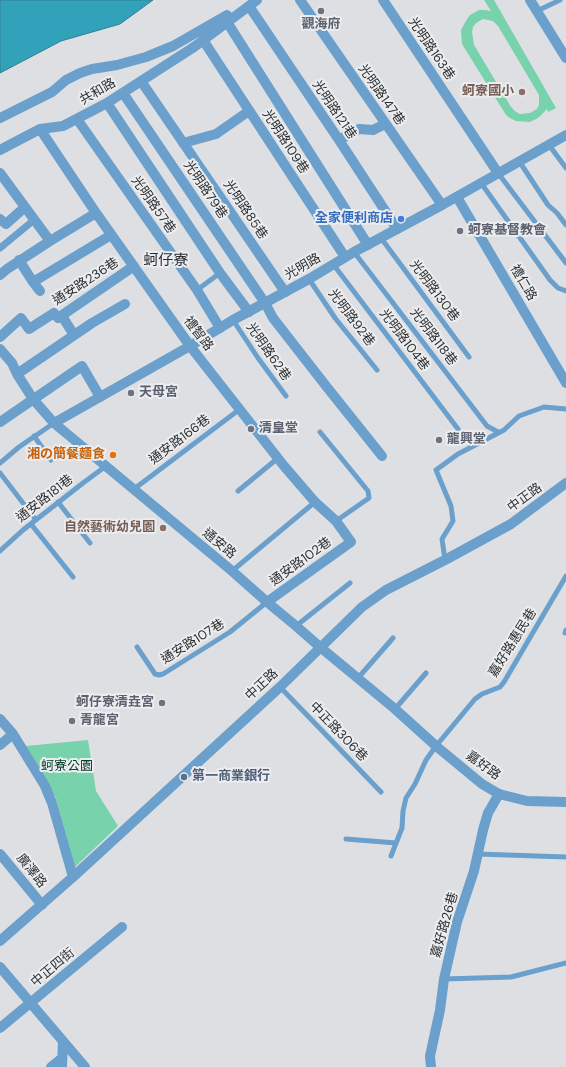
<!DOCTYPE html>
<html>
<head>
<meta charset="utf-8">
<style>
	body { margin:0 }
	canvas { display:block; background:#dedfe3 }
</style>
</head>
<body>
<canvas width="566" height="1067"></canvas>
<script>
const ctx = document.querySelector('canvas').getContext('2d');
ctx.lineJoin = 'round';
function fill(path, color) {
  ctx.fillStyle = color;
  ctx.fill(path, 'evenodd');
}
function toPath(rows) {
  const path = new Path2D();
  for (const r of rows) {
    path.moveTo(r[0], r[1]);
    for (let i = 2; i < r.length; i += 2) path.lineTo(r[i], r[i + 1]);
  }
  return path;
}
function strokePath(path, color, width, dash) {
  ctx.strokeStyle = color;
  ctx.lineWidth = width;
  ctx.lineCap = dash ? 'butt' : 'round';
  ctx.setLineDash(dash || []);
  ctx.stroke(path);
}
function write(font, color, halo, rows, align = 'center') {
  ctx.font = font + ' "DM Sans","Noto Sans TC","Noto Sans JP",sans-serif';
  ctx.lineWidth = 4;
  ctx.setLineDash([]);
  ctx.textBaseline = 'middle';
  ctx.strokeStyle = halo;
  ctx.fillStyle = color;
  for (const [text, x, y, turn = 0] of rows) {
    ctx.save();
    ctx.translate(x, y);
    ctx.rotate((+turn || 0) * Math.PI / 180);
    ctx.textAlign = isNaN(turn) ? turn : align;
    if (halo) ctx.strokeText(text, 0, 0);
    ctx.fillText(text, 0, 0);
    ctx.restore();
  }
}
fill(toPath([
	[484,0,494,0,556,108,548,112,547,109,538,118,530,122,516,121,510,118,506,115,462,44,461,30,467,19,470,15,479,10,485,10,491,11],
	[483,19,493,21,498,26,539,95,539,105,537,109,530,113,520,114,516,112,511,107,474,45,472,32,473,27,476,23],
	[88,740,96,791,118,826,75,867,56,798,26,746]
]), '#78d2ab');
const water = toPath([
	[0,0,153,0,120,24,61,41,0,73,0,0]
]);
fill(water, '#32a1ba');
strokePath(water, '#317f91', 1);
strokePath(toPath([
	[537,11,560,0],
	[549,145,566,168],
	[519,161,548,205,557,213,566,225],
	[498,173,566,263],
	[481,183,550,280,558,288,566,291],
	[381,238,469,357],
	[354,252,487,426,498,432],
	[333,264,458,429],
	[309,279,335,318,377,370],
	[197,290,220,273],
	[233,320,258,358,286,396],
	[320,432,368,491,369,498,336,521],
	[34,436,51,460],
	[0,463,19,447,54,423],
	[0,473,36,520],
	[134,489,240,409],
	[238,491,278,458],
	[58,502,90,543],
	[31,524,73,577],
	[0,551,23,530,83,483,106,466],
	[445,560,442,539,453,521,451,506,436,470,458,454,504,430,519,416,544,407,566,409],
	[232,571,315,502],
	[296,626,350,583],
	[565,633,566,630],
	[137,647,155,674,159,675,163,674,230,632,267,602],
	[358,678,393,638],
	[280,687,381,792],
	[395,709,426,673],
	[346,839,396,843],
	[478,854,566,857],
	[391,856,402,828,403,811,406,798,415,784,426,760,436,746,475,699,482,694,500,687,504,682,566,576],
	[444,979,511,977,566,963]
]), '#6aa0cb', 5);
strokePath(toPath([
	[0,248,34,220]
]), '#6aa0cb', 7);
strokePath(toPath([
	[300,0,442,205],
	[383,0,498,173],
	[530,0,566,58],
	[249,6,339,140,397,229],
	[227,22,368,245],
	[203,40,345,257],
	[141,81,285,292],
	[123,93,265,303,273,318,326,386,382,456],
	[107,103,220,273,249,312],
	[0,118,52,92,66,80,80,73,92,69,117,65,146,57,173,46,227,15],
	[77,119,197,290,220,328],
	[40,129,96,213,190,346,284,466,315,502,336,521,351,542,267,602],
	[339,140,359,129,373,130,385,124],
	[183,143,216,134,249,111],
	[0,150,40,129,63,126,107,103,194,47,257,0],
	[0,173,50,241],
	[457,197,566,383],
	[0,219,6,224,25,207],
	[19,260,33,282,111,235],
	[0,275,7,269,50,241,96,213],
	[33,282,40,291],
	[62,316,74,335],
	[0,337,21,318,29,329,54,313,58,318,134,266],
	[0,349,12,363,17,374,33,399,54,423],
	[17,374,92,323,125,304],
	[0,422,82,366,100,397],
	[0,719,13,734,45,786,52,803,73,877],
	[0,745,13,734],
	[0,854,42,905],
	[0,941,73,877,280,687,362,607,386,590,445,560,511,524,566,483],
	[0,967,85,1067],
	[0,1028,122,927],
	[51,1067,62,1058],
	[62,1067,63,1041],
	[431,1067,430,1056,440,1010,444,979,457,922,474,871,483,830,488,813,499,794]
]), '#6aa0cb', 10);
strokePath(toPath([
	[566,135,442,205,354,252,309,279,233,320,190,346,54,423,232,571,267,602,296,626,320,647,395,709,436,746,482,784,499,794,527,801,566,802]
]), '#6aa0cb', 10);
for (const [x, y, r, color] of [
	[321,11,4,"#6b7280"],
	[522,92,4,"#8d6e63"],
	[401,219,4,"#3f7fe0"],
	[460,231,4,"#6b7280"],
	[131,393,4,"#6b7280"],
	[251,429,4,"#6b7280"],
	[439,440,4,"#6b7280"],
	[113,455,4,"#e8710a"],
	[163,528,4,"#8d6e63"],
	[162,703,4,"#6b7280"],
	[72,721,4,"#6b7280"],
	[184,777,4,"#5c6f8a"]
]) {
  const dot = new Path2D();
  dot.arc(x, y, r, 0, 2 * Math.PI);
  ctx.fillStyle = color;
  ctx.fill(dot);
  strokePath(dot, '#ebedf0', 1.5);
}
write('bold 13px', '#5b616d', '#ebedf0', [
	["觀海府",321,25,"center"],
	["蚵寮基督教會",468,231],
	["天母宮",139,393],
	["清皇堂",259,429],
	["龍興堂",447,440],
	["蚵仔寮清垚宮",154,703,"right"],
	["青龍宮",80,721]
], 'left');
write('13px', '#2f3031', '#ebedf0', [
	["光明路163巷",431,49,56],
	["共和路",98,92,-30],
	["光明路147巷",381,95,55],
	["光明路121巷",334,110,56],
	["光明路109巷",285,142,57],
	["光明路79巷",205,190,56],
	["光明路57巷",153,205,55],
	["光明路85巷",245,210,56],
	["光明路",303,267,-30],
	["通安路236巷",86,282,-33],
	["禮仁路",523,283,60],
	["光明路130巷",434,291,53],
	["光明路92巷",351,318,53],
	["禮智路",198,334,53],
	["光明路118巷",433,337,53],
	["光明路104巷",404,340,53],
	["光明路62巷",268,352,55],
	["通安路166巷",180,440,-37],
	["中正路",525,498,-36],
	["通安路181巷",45,499,-38],
	["通安路",219,544,40],
	["通安路102巷",301,562,-36],
	["通安路107巷",193,642,-32],
	["嘉好路惠民巷",513,643,-58],
	["中正路",262,685,-43],
	["中正路306巷",338,732,46],
	["嘉好路",483,766,36],
	["廣澤路",31,871,51],
	["嘉好路26巷",445,925,-74],
	["中正四街",53,968,-40]
]);
write('bold 13px', '#785e54', '#ebedf0', [
	["蚵寮國小",514,92],
	["自然藝術幼兒園",155,528]
], 'right');
write('bold 13px', '#366cbe', '#ebedf0', [
	["全家便利商店",393,219]
], 'right');
write('bold 13px', '#c56008', '#ebedf0', [
	["湘の簡餐麵食",105,455]
], 'right');
write('13px', '#0c402d', '#ebedf0', [
	["蚵寮公園",67,767]
]);
write('bold 13px', '#4e5e75', '#ebedf0', [
	["第一商業銀行",192,777]
], 'left');
write('15px', '#2c2d2f', '#ebedf0', [
	["蚵仔寮",166,261]
]);
</script>
</body>
</html>
